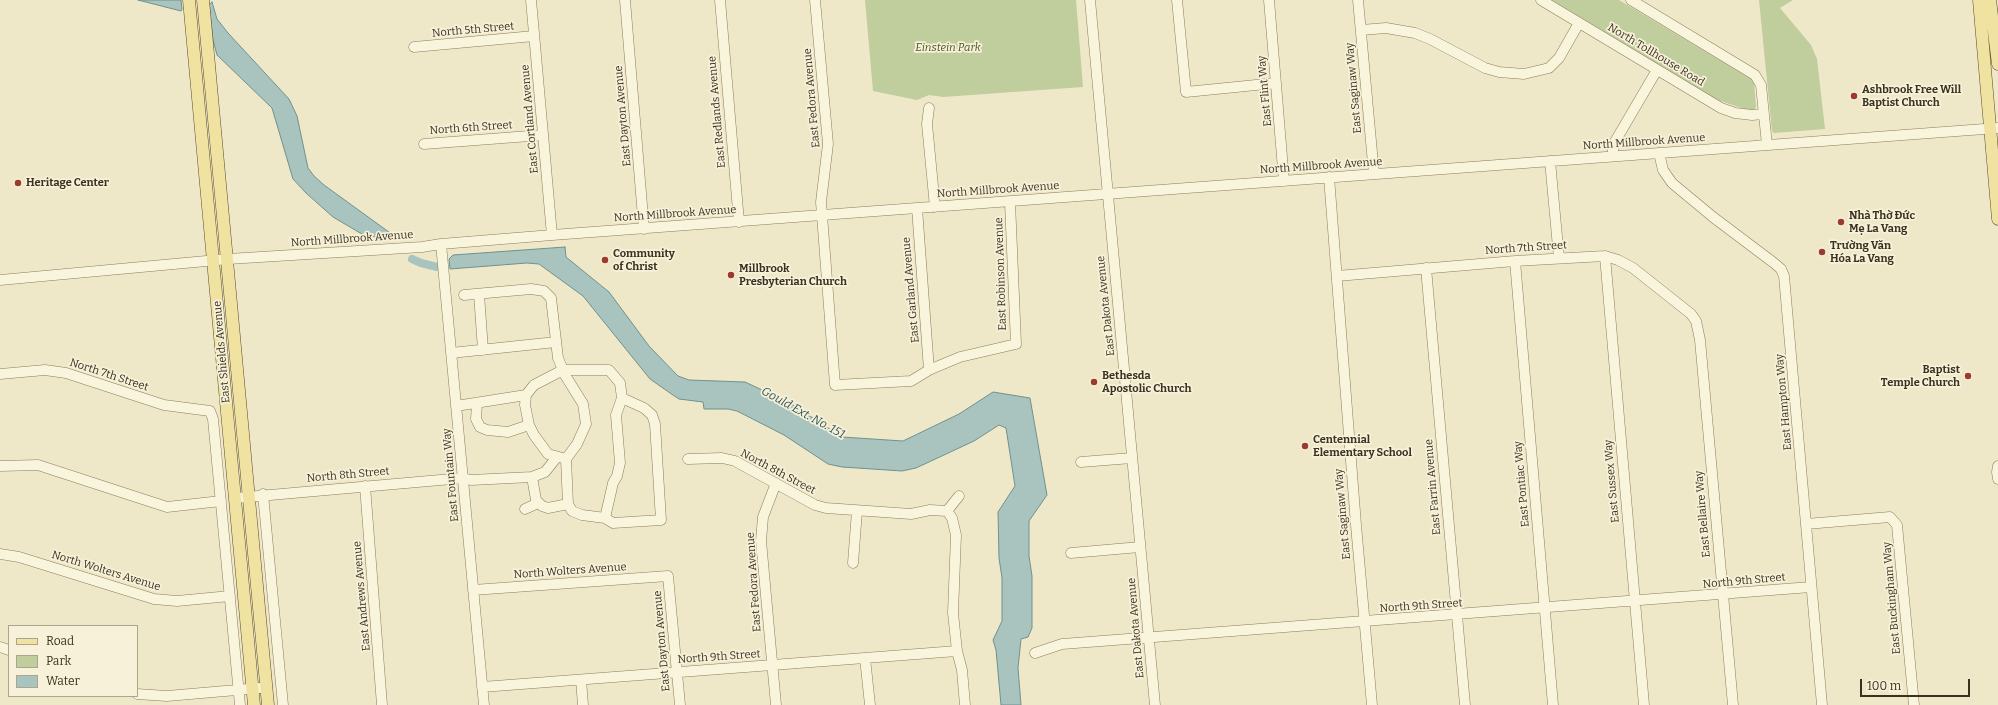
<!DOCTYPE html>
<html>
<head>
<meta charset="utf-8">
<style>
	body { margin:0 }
	#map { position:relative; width:1998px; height:705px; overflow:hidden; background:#efe8c8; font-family:Bitter,serif }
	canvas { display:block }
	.legend { position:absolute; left:8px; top:625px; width:130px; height:72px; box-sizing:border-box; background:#f6f1d8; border:1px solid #aba48e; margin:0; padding:5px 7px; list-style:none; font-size:12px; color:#3b3120 }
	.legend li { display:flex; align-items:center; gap:8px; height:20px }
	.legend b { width:20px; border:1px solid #aba48e }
	.scale { position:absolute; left:1860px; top:679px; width:110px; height:18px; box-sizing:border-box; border:2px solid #3b3120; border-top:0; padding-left:5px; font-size:12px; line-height:14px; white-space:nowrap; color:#3b3120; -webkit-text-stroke:3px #f6f1d8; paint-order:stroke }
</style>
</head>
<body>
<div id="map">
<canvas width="1998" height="705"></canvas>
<ul class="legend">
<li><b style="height:5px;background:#f0e3a1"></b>Road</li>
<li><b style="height:11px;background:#c0cd9c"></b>Park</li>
<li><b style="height:11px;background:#a9c3bf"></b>Water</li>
</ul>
<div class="scale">100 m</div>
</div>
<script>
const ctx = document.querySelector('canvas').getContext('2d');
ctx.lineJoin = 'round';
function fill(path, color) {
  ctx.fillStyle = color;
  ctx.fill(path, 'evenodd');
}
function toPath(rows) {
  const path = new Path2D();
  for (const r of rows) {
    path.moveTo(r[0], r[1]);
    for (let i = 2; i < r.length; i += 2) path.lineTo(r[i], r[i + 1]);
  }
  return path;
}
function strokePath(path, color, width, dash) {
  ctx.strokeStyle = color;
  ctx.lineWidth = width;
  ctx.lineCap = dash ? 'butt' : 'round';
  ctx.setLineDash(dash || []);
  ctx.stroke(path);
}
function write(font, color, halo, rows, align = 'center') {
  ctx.font = font + ' Bitter,serif';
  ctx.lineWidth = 3.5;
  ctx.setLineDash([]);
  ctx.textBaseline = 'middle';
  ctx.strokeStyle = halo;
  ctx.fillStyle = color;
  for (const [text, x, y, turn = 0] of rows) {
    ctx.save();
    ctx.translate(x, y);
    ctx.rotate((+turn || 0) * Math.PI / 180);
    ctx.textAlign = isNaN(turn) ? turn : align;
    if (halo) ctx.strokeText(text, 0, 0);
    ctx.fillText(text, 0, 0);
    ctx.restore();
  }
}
fill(toPath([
	[865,0,1076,0,1083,87,943,97,929,95,917,100,873,91],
	[1551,0,1619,0,1751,79,1754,82,1756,107,1754,110,1747,110,1715,99],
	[1759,0,1793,0,1780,8,1811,45,1817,59,1825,129,1774,133,1772,131]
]), '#c0cd9c');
const water = toPath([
	[138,0,181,0,182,9,181,11,138,0],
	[212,2,217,19,228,33,289,99,297,116,308,168,314,176,324,185,393,235,367,237,333,217,306,193,293,179,272,108,217,55,213,40,209,5,212,2],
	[565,247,566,257,609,292,649,346,678,376,689,380,745,382,790,403,842,437,903,441,959,414,993,392,1030,398,1047,495,1029,521,1029,556,1032,576,1032,628,1028,637,1021,639,1018,668,1021,705,1001,705,996,650,993,640,1002,621,1002,578,999,558,998,512,1015,486,1006,428,999,425,974,441,916,468,902,471,842,467,828,464,784,435,737,411,728,409,704,409,703,402,679,399,670,393,650,379,583,296,539,264,527,263,450,269,449,259,453,255,565,247]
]);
fill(water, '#a9c3bf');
strokePath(water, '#6f918e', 1);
strokePath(toPath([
	[412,259,421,263,437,267]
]), '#a9c3bf', 8);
const minor = toPath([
	[531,0,552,235],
	[625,0,644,229],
	[720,0,739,222],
	[815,0,828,144,821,202,835,385,911,381,929,370,960,357,1016,344,1010,202],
	[1090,0,1155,705],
	[1177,0,1186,92,1276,83],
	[1269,0,1284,181],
	[1358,0,1374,174],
	[1541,0,1721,108,1735,113,1752,115,1763,114],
	[1631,0,1755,75,1761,85,1767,145],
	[1361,30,1386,28,1415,33,1430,39,1485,68,1499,72,1524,74,1549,68,1559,58,1579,23],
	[414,47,534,36],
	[929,108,927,124,935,207],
	[424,144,543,135],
	[1659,153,1663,170,1672,183,1713,217,1774,263,1781,269,1784,276,1822,705],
	[1613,156,1613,145,1657,70],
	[1550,161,1559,258],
	[1329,177,1356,525,1372,705],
	[917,208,929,370],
	[441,244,484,705],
	[1605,256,1644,705],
	[1515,261,1553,705],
	[1426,268,1465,705],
	[1337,276,1515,261,1605,256,1618,260,1633,268,1691,314,1696,321,1700,340,1733,705],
	[0,280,228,259,422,247,441,244,552,235,1998,128],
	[479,294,483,350],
	[464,295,531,289,544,291,551,298,558,358,565,375,583,404,586,424,577,444,566,459,568,504,572,511,582,515,605,518,613,523,661,520,655,424,652,415,644,408,622,398],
	[451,353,556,342],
	[0,374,45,370,66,373,164,405,210,411,213,419,240,705],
	[477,404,476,419,480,427,487,430,508,432,529,425],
	[456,406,526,395],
	[566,459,548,454,534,435,529,425,525,405,526,395,534,385,563,370,609,370,620,383,622,398,616,415,620,463,617,476,613,483,605,518],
	[688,459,722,458,735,461,815,505,826,508,911,514,930,510,947,511],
	[1081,462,1132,458],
	[0,466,38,465,167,507,221,501],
	[1998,466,1997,472,1998,479],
	[532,477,536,500,542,506,548,508,568,504],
	[365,486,382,705],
	[263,494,283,705],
	[236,498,463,478,471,480,532,477,545,472,557,457],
	[525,509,538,503],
	[947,511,952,518,956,535,953,613,957,651,962,670,965,705],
	[947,511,959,496],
	[1806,524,1890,517,1897,525,1914,705],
	[1071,553,1140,547],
	[0,554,19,557,154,599,177,601,230,596],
	[853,563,857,511],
	[473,590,668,576,680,705],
	[0,647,9,650],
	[1035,653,1062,644,1811,587],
	[865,658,870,705],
	[581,680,583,705],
	[482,687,957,651],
	[137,694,167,696,260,688],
	[776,705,761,541,763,517,776,483]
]);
const major = toPath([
	[189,0,254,705],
	[203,0,268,705],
	[1979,0,1998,219],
	[1990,0,1998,64]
]);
strokePath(minor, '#8b7c5d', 11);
strokePath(major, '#594931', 13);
strokePath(minor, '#f9f4dc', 10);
strokePath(major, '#f0e3a1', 12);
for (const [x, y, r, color] of [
	[1854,96,4,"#9a3b2d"],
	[18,183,4,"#9a3b2d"],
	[1841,222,4,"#9a3b2d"],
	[1822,252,4,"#9a3b2d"],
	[605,260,4,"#9a3b2d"],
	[731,275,4,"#9a3b2d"],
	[1968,376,4,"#9a3b2d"],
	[1094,382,4,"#9a3b2d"],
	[1305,446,4,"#9a3b2d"]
]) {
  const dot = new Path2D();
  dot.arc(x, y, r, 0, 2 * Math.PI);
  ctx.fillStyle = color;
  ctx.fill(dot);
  strokePath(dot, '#f6f1d8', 1.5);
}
write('11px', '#3b3120', '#f6f1d8', [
	["North 5th Street",473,30,-5],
	["North Tollhouse Road",1656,55,31],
	["East Saginaw Way",1354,88,-95],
	["East Flint Way",1265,91,-95],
	["East Fedora Avenue",812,98,-95],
	["East Redlands Avenue",717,112,-95],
	["East Dayton Avenue",623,116,-95],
	["East Cortland Avenue",530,119,-95],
	["North 6th Street",471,128,-4],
	["North Millbrook Avenue",1644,142,-4],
	["North Millbrook Avenue",1321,166,-4],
	["North Millbrook Avenue",998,190,-4],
	["North Millbrook Avenue",675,214,-4],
	["North Millbrook Avenue",352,239,-4],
	["North 7th Street",1526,248,-4],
	["East Robinson Avenue",1001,274,-92],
	["East Garland Avenue",911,290,-95],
	["East Dakota Avenue",1106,306,-96],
	["East Shields Avenue",222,352,-95],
	["North 7th Street",109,375,18],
	["East Hampton Way",1784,402,-95],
	["North 8th Street",778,472,28],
	["North 8th Street",348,475,-5],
	["East Fountain Way",451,475,-95],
	["East Sussex Way",1612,481,-95],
	["East Pontiac Way",1522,484,-95],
	["East Farrin Avenue",1433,487,-95],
	["East Saginaw Way",1343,514,-95],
	["East Bellaire Way",1703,514,-95],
	["North Wolters Avenue",106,571,17],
	["North Wolters Avenue",570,571,-4],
	["North 9th Street",1744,581,-5],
	["East Fedora Avenue",754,582,-94],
	["East Andrews Avenue",362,596,-95],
	["East Buckingham Way",1892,598,-95],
	["North 9th Street",1421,606,-4],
	["East Dakota Avenue",1136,628,-95],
	["East Dayton Avenue",662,641,-95],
	["North 9th Street",719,657,-4]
]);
write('italic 11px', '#455827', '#f6f1d8', [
	["Einstein Park",948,48]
]);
write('bold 11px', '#3b3120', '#f6f1d8', [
	["Ashbrook Free Will",1862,90],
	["Baptist Church",1862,103],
	["Heritage Center",26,183],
	["Nhà Thờ Đức",1849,216],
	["Mẹ La Vang",1849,229],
	["Trường Văn",1830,246],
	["Hóa La Vang",1830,259],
	["Community",613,254],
	["of Christ",613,267],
	["Millbrook",739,269],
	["Presbyterian Church",739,282],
	["Baptist",1960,370,"right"],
	["Temple Church",1960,383,"right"],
	["Bethesda",1102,376],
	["Apostolic Church",1102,389],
	["Centennial",1313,440],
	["Elementary School",1313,453]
], 'left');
write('italic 12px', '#30585b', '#f6f1d8', [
	["Gould Ext. No. 151",803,413,29]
]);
</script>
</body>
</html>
